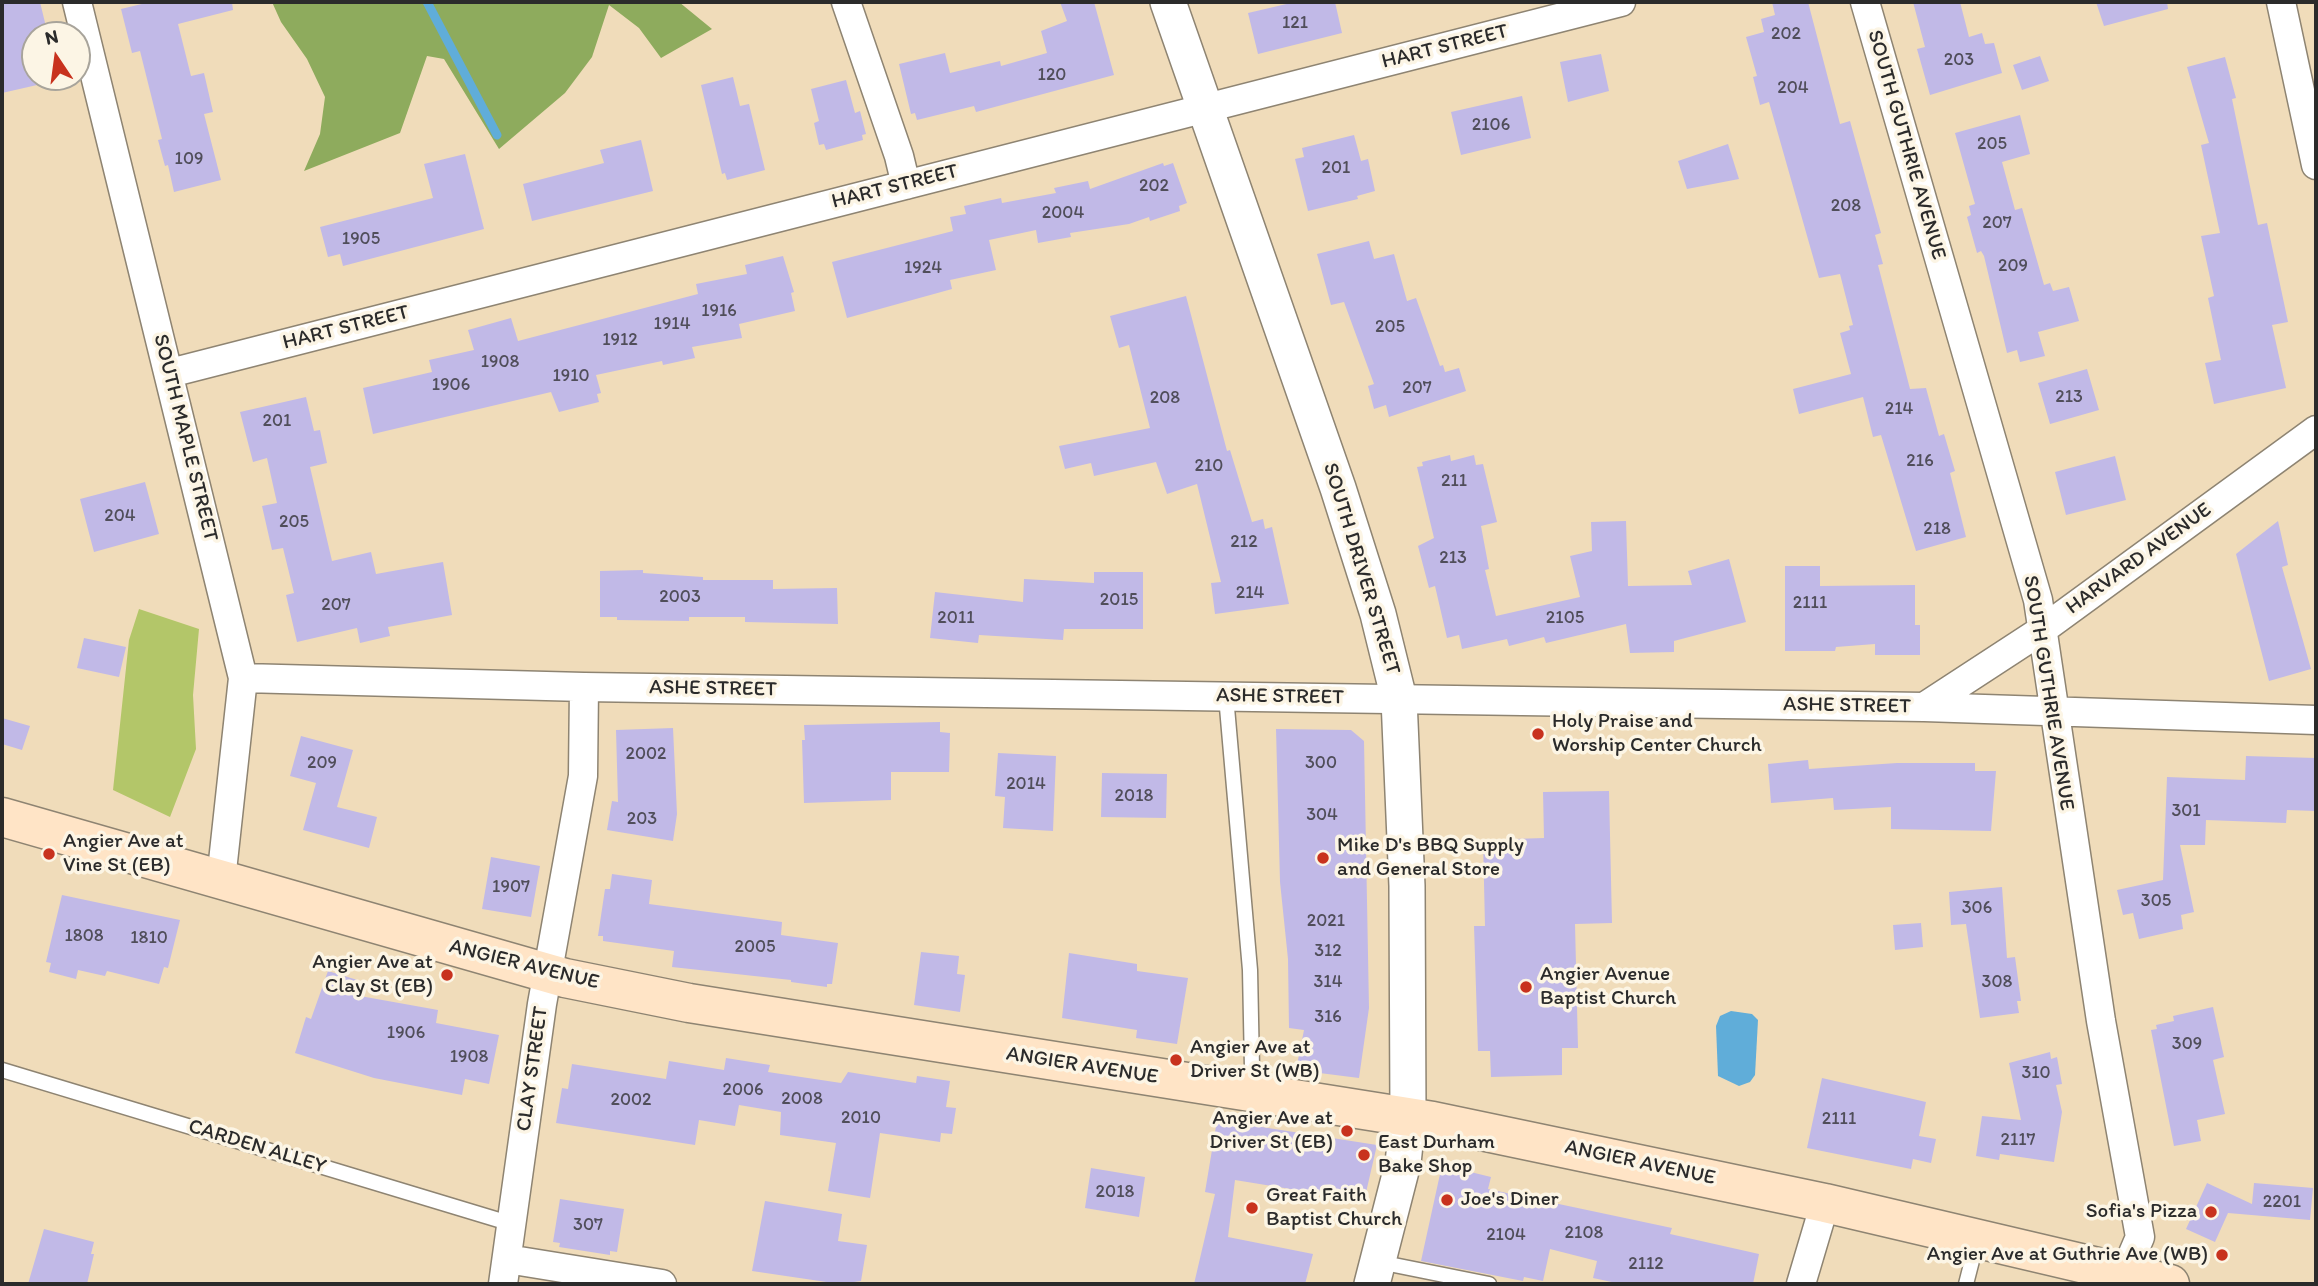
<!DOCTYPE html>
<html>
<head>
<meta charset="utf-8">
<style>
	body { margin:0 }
	#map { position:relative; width:2318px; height:1286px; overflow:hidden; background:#f0dcba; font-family:Itim,sans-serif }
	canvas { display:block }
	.frame { position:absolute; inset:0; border:4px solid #2b2b2b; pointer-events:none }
	.north { position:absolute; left:21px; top:21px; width:70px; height:70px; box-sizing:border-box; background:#fcf5e5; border:2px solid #a8a49b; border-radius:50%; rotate:347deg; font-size:19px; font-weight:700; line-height:28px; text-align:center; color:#2b2b2b }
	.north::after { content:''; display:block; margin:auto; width:24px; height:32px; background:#c8321e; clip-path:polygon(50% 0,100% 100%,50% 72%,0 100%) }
</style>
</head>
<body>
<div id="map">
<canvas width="2318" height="1286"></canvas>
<div class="frame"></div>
<div class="north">N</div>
</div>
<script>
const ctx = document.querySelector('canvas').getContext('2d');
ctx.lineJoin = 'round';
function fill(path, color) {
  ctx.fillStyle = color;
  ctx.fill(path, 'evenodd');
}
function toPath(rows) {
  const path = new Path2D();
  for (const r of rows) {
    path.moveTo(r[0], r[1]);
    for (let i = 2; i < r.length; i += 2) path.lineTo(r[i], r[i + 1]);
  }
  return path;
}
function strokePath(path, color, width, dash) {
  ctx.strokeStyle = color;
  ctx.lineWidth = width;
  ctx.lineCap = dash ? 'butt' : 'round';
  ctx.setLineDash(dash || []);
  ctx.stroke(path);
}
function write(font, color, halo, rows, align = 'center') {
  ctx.font = font + ' Itim,sans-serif';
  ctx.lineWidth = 7;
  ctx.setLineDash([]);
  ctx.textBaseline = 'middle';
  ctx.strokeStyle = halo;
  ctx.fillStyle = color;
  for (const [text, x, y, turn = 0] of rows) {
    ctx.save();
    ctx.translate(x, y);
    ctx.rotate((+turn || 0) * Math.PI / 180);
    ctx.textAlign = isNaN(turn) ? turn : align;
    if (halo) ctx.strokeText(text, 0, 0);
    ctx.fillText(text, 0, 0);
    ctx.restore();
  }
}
fill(toPath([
	[139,609,199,629,193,695,196,749,170,817,113,790,129,640]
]), '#b3c669');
fill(toPath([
	[272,2,679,2,712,29,661,58,639,28,609,5,592,57,565,93,499,149,444,59,427,56,400,133,304,171,320,134,325,97,307,59,281,22]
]), '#8eab5d');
fill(toPath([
	[1731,1011,1752,1014,1758,1020,1755,1075,1750,1082,1739,1086,1718,1076,1716,1026,1720,1016]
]), '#60add9');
strokePath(toPath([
	[427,2,497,135]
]), '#60add9', 9);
fill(toPath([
	[2,2,40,2,48,35,35,35,35,77,58,77,59,80,2,93],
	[150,2,232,2,233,10,178,24,191,76,204,73,213,112,204,114,221,180,174,192,168,165,165,166,158,140,162,139,140,51,132,53,121,9],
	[1060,2,1094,2,1114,75,976,112,974,106,917,120,915,113,911,114,899,64,945,53,950,73,1000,61,1001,66,1047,53,1041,31,1067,21],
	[1295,2,1335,2,1342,33,1258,54,1248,13],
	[1772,2,1808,2,1840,124,1850,121,1881,233,1875,235,1883,264,1878,265,1910,389,1926,388,1939,436,1944,434,1955,471,1950,473,1966,537,1916,551,1881,435,1873,437,1863,397,1799,414,1793,389,1851,374,1840,333,1850,330,1849,326,1853,325,1840,274,1819,278,1769,102,1760,105,1753,77,1757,76,1746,37,1764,32,1761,19,1775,15],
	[1913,2,1960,2,1969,37,1982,33,1985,44,1994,43,2002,73,1930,95,1917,49,1925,47],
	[2096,2,2167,2,2168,9,2104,26],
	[1601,54,1609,91,1568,102,1560,62],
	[2040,56,2049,81,2022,90,2013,65],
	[2225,57,2236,98,2232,99,2258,225,2267,223,2288,322,2272,325,2286,388,2214,404,2205,363,2221,360,2208,298,2214,296,2201,236,2220,233,2201,145,2209,143,2187,67],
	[733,77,740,106,749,104,765,170,727,180,725,173,722,174,701,85],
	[846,80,855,113,860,111,866,134,862,135,863,140,826,150,824,144,819,145,814,123,819,121,811,89],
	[1522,96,1531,138,1461,155,1451,112],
	[2020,115,2030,154,2002,162,2015,210,2022,208,2044,285,2050,283,2053,291,2069,287,2079,321,2038,332,2045,356,2020,362,2017,350,2007,353,1984,256,1981,251,1977,253,1967,217,1971,215,1969,206,1975,204,1955,133],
	[1354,135,1361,161,1368,159,1375,191,1357,196,1358,199,1308,211,1295,159,1304,157,1302,148],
	[641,140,653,191,532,221,523,184,604,163,600,150],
	[1728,144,1739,179,1687,189,1678,161],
	[465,154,484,229,343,266,340,254,328,257,320,227,433,198,424,164],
	[1163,163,1164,166,1173,163,1187,203,1179,206,1180,211,1150,221,1149,217,1129,224,1070,233,1071,237,1038,243,1036,230,989,240,996,270,950,280,952,289,847,318,832,262,953,231,950,217,966,214,964,206,1001,198,1002,203,1056,193,1054,188,1088,181,1090,189],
	[1369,241,1374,259,1394,254,1407,301,1416,298,1440,366,1443,365,1445,372,1459,368,1466,391,1389,417,1386,405,1374,409,1368,386,1374,384,1344,302,1331,305,1317,254],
	[783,256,794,292,791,293,795,311,739,324,742,338,692,347,695,358,663,365,662,361,596,375,601,393,597,394,599,402,559,412,551,392,373,434,363,388,432,372,429,360,474,350,468,330,511,318,518,341,698,294,696,284,747,274,745,265],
	[1186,296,1227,451,1230,450,1252,522,1263,519,1265,529,1272,527,1289,604,1215,614,1211,583,1221,582,1197,484,1167,494,1156,462,1094,476,1091,463,1065,469,1059,446,1150,428,1129,345,1119,348,1110,316],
	[2087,369,2099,410,2050,424,2038,383],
	[306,397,314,431,320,430,327,463,310,467,332,561,371,552,376,574,443,562,452,615,388,627,390,636,360,643,357,628,297,642,286,595,294,593,283,548,272,550,262,506,277,503,267,458,253,462,240,412],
	[1450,455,1451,461,1474,455,1476,465,1483,464,1497,522,1481,526,1489,569,1485,570,1496,616,1580,597,1570,556,1592,551,1591,522,1626,521,1628,586,1692,585,1688,571,1729,559,1746,622,1674,641,1674,652,1630,653,1626,624,1546,643,1544,637,1509,646,1507,639,1462,649,1459,635,1447,638,1435,586,1429,588,1418,546,1434,538,1417,467,1423,466,1422,462],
	[2115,456,2126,500,2066,515,2055,472],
	[145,482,159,534,94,552,80,499],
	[2278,521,2288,565,2282,567,2311,669,2269,681,2236,554],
	[1785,566,1820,566,1820,586,1915,585,1915,625,1920,625,1920,655,1875,655,1875,644,1836,647,1835,651,1785,651],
	[643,570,643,573,703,577,703,580,773,580,773,589,837,588,838,624,745,622,745,617,689,617,689,621,617,620,617,617,600,617,600,571],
	[1094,572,1143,572,1143,629,1064,629,1063,640,979,635,978,643,930,638,935,592,1023,602,1024,579,1094,583],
	[84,638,126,647,119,677,77,668],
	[2,718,30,726,22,750,2,744],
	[940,722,940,732,950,733,949,772,891,772,891,800,804,803,802,740,805,740,804,725],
	[673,728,677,814,673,841,607,830,612,801,618,802,616,730],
	[1276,729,1351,730,1364,741,1369,1008,1359,1078,1296,1070,1304,1030,1289,1028,1288,959,1280,882],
	[301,736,353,750,337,807,377,817,369,848,303,830,316,783,290,776],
	[998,753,1056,756,1053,831,1003,828,1005,797,995,796],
	[2246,756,2316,758,2316,811,2287,810,2286,823,2206,820,2205,845,2180,845,2194,912,2181,915,2183,929,2139,939,2133,913,2123,915,2117,890,2163,880,2167,777,2245,780],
	[1808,760,1809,769,1897,763,1975,763,1975,771,1996,771,1991,831,1891,829,1891,807,1834,810,1833,798,1771,803,1768,764],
	[1102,773,1167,774,1166,818,1101,817],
	[1609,791,1612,923,1575,924,1578,1048,1562,1048,1562,1075,1491,1077,1490,1051,1478,1051,1474,926,1485,926,1483,840,1544,838,1543,792],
	[491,857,540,866,531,917,482,909],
	[612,874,652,880,649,904,782,922,781,935,838,943,832,984,827,984,827,987,791,982,791,980,672,967,674,951,603,941,603,936,598,936,605,889,610,889],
	[2002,887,2007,958,2015,957,2021,1001,2017,1001,2019,1013,1980,1018,1966,924,1951,925,1949,892],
	[62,895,180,920,168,968,164,967,159,984,107,971,105,976,78,970,76,979,49,972,51,963,46,962],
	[1921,923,1923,947,1895,950,1893,925],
	[921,952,959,956,957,974,965,975,960,1012,914,1005],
	[1069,953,1137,964,1137,971,1188,978,1177,1044,1136,1038,1137,1030,1062,1018],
	[328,971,364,982,360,996,438,1010,436,1023,499,1035,489,1084,465,1079,462,1095,374,1078,295,1053,306,1017,311,1019],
	[2213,1007,2224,1057,2213,1060,2225,1114,2197,1120,2201,1141,2174,1146,2151,1030,2157,1029,2156,1025,2174,1021,2173,1016],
	[2050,1052,2051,1059,2057,1057,2062,1084,2056,1085,2062,1112,2054,1162,2000,1154,1999,1160,1976,1156,1982,1116,2021,1120,2009,1063],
	[726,1058,770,1065,768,1072,841,1083,848,1072,916,1083,917,1076,950,1081,946,1107,956,1108,952,1134,941,1133,940,1142,880,1133,870,1198,828,1191,836,1143,780,1135,781,1112,739,1105,735,1126,699,1120,695,1145,556,1123,562,1088,568,1089,572,1064,666,1079,669,1061,724,1070],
	[1822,1078,1926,1102,1919,1136,1936,1139,1931,1163,1913,1159,1911,1169,1807,1148],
	[1217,1120,1377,1145,1364,1201,1235,1180,1228,1237,1313,1254,1305,1284,1194,1284,1215,1194,1205,1192],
	[1442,1165,1491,1177,1488,1189,1672,1228,1670,1234,1759,1254,1753,1284,1621,1284,1593,1278,1597,1261,1550,1249,1543,1281,1524,1277,1523,1281,1421,1261],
	[1091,1168,1145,1177,1139,1217,1085,1208],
	[2207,1183,2252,1204,2254,1183,2313,1188,2310,1220,2228,1213,2215,1242,2186,1229],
	[560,1199,624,1209,617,1252,610,1251,610,1255,559,1247,560,1243,553,1242],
	[765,1201,842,1214,838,1241,867,1245,861,1281,840,1284,752,1271],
	[44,1229,94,1242,91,1254,94,1254,87,1284,28,1284]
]), '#c1b9e7');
const service = toPath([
	[1226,696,1250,970,1252,1068,1246,1091],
	[2,1070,512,1224],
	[1379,1262,1489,1284],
	[1966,1284,1977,1241]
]);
const minor = toPath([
	[77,2,243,678,221,880],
	[846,2,899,156,906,185],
	[1865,2,2038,600,2101,1021,2140,1237,2125,1272],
	[2281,2,2316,165],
	[170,373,1621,2],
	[243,678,584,687,1924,707,2316,720],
	[1924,707,2042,630,2316,430],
	[507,1259,662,1284],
	[503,1284,542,1004,583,776,584,687],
	[1801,1284,1825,1203]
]);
const tertiary = toPath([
	[1168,2,1338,488,1378,614,1399,699,1407,886,1408,1116,1403,1163,1372,1284]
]);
const secondary = toPath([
	[2,817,565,978,689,1003,1433,1121,1825,1203,2170,1284]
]);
strokePath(service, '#8e8472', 17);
strokePath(minor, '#8e8472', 31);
strokePath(tertiary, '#8e8472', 38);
strokePath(secondary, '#8e8472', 41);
strokePath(service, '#fff', 14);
strokePath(minor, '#fff', 28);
strokePath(tertiary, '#fff', 35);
strokePath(secondary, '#ffe4c6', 38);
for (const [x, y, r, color] of [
	[1538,734,7,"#c8321e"],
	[49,854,7,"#c8321e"],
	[1323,858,7,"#c8321e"],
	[447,975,7,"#c8321e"],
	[1526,987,7,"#c8321e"],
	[1176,1060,7,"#c8321e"],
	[1347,1131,7,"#c8321e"],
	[1364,1155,7,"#c8321e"],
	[1447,1200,7,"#c8321e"],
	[1252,1208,7,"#c8321e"],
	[2211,1212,7,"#c8321e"],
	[2222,1255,7,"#c8321e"]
]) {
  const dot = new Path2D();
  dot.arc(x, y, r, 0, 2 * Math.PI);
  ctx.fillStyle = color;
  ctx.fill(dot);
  strokePath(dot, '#fcf5e5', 2.5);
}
write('18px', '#504e5a', null, [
	["121",1295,23],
	["202",1786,34],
	["203",1959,60],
	["120",1052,75],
	["204",1793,88],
	["2106",1491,125],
	["205",1992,144],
	["109",189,159],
	["201",1336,168],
	["202",1154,186],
	["208",1846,206],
	["2004",1063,213],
	["207",1997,223],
	["1905",361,239],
	["209",2013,266],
	["1924",923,268],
	["1916",719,311],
	["1914",672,324],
	["205",1390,327],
	["1912",620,340],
	["1908",500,362],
	["1910",571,376],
	["1906",451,385],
	["207",1417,388],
	["213",2069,397],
	["208",1165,398],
	["214",1899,409],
	["201",277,421],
	["216",1920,461],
	["210",1209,466],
	["211",1454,481],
	["204",120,516],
	["205",294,522],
	["218",1937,529],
	["212",1244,542],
	["213",1453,558],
	["214",1250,593],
	["2003",680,597],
	["2015",1119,600],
	["2111",1810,603],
	["207",336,605],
	["2011",956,618],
	["2105",1565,618],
	["2002",646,754],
	["209",322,763],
	["300",1321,763],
	["2014",1026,784],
	["2018",1134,796],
	["301",2186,811],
	["304",1322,815],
	["203",642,819],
	["1907",511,887],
	["305",2156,901],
	["306",1977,908],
	["2021",1326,921],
	["1808",84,936],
	["1810",149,938],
	["2005",755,947],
	["312",1328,951],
	["314",1328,982],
	["308",1997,982],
	["316",1328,1017],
	["1906",406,1033],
	["309",2187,1044],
	["1908",469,1057],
	["310",2036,1073],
	["2006",743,1090],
	["2008",802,1099],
	["2002",631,1100],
	["2010",861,1118],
	["2111",1839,1119],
	["2117",2018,1140],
	["2018",1115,1192],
	["2201",2282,1202],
	["307",588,1225],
	["2108",1584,1233],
	["2104",1506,1235],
	["2112",1646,1264]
]);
write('21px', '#2b2b2b', '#fcf5e5', [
	["HART STREET",1445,47,-14],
	["SOUTH GUTHRIE AVENUE",1906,145,74],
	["HART STREET",895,187,-14],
	["HART STREET",346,328,-14],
	["SOUTH MAPLE STREET",185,438,76],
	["HARVARD AVENUE",2139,559,-36],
	["SOUTH DRIVER STREET",1361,569,73],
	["ASHE STREET",713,689,1],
	["SOUTH GUTHRIE AVENUE",2048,693,81],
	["ASHE STREET",1280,697,1],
	["ASHE STREET",1847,706,1],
	["ANGIER AVENUE",524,965,14],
	["ANGIER AVENUE",1082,1066,9],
	["CLAY STREET",533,1069,-82],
	["CARDEN ALLEY",257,1147,17],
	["ANGIER AVENUE",1640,1163,12]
]);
write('21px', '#2b2b2b', '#fcf5e5', [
	["Holy Praise and",1552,722],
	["Worship Center Church",1552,746],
	["Angier Ave at",63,842],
	["Vine St (EB)",63,866],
	["Mike D's BBQ Supply",1337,846],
	["and General Store",1337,870],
	["Angier Ave at",433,963,"right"],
	["Clay St (EB)",433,987,"right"],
	["Angier Avenue",1540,975],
	["Baptist Church",1540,999],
	["Angier Ave at",1190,1048],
	["Driver St (WB)",1190,1072],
	["Angier Ave at",1333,1119,"right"],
	["Driver St (EB)",1333,1143,"right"],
	["East Durham",1378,1143],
	["Bake Shop",1378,1167],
	["Great Faith",1266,1196],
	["Baptist Church",1266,1220],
	["Joe's Diner",1461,1200],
	["Sofia's Pizza",2197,1212,"right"],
	["Angier Ave at Guthrie Ave (WB)",2208,1255,"right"]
], 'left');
</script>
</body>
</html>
